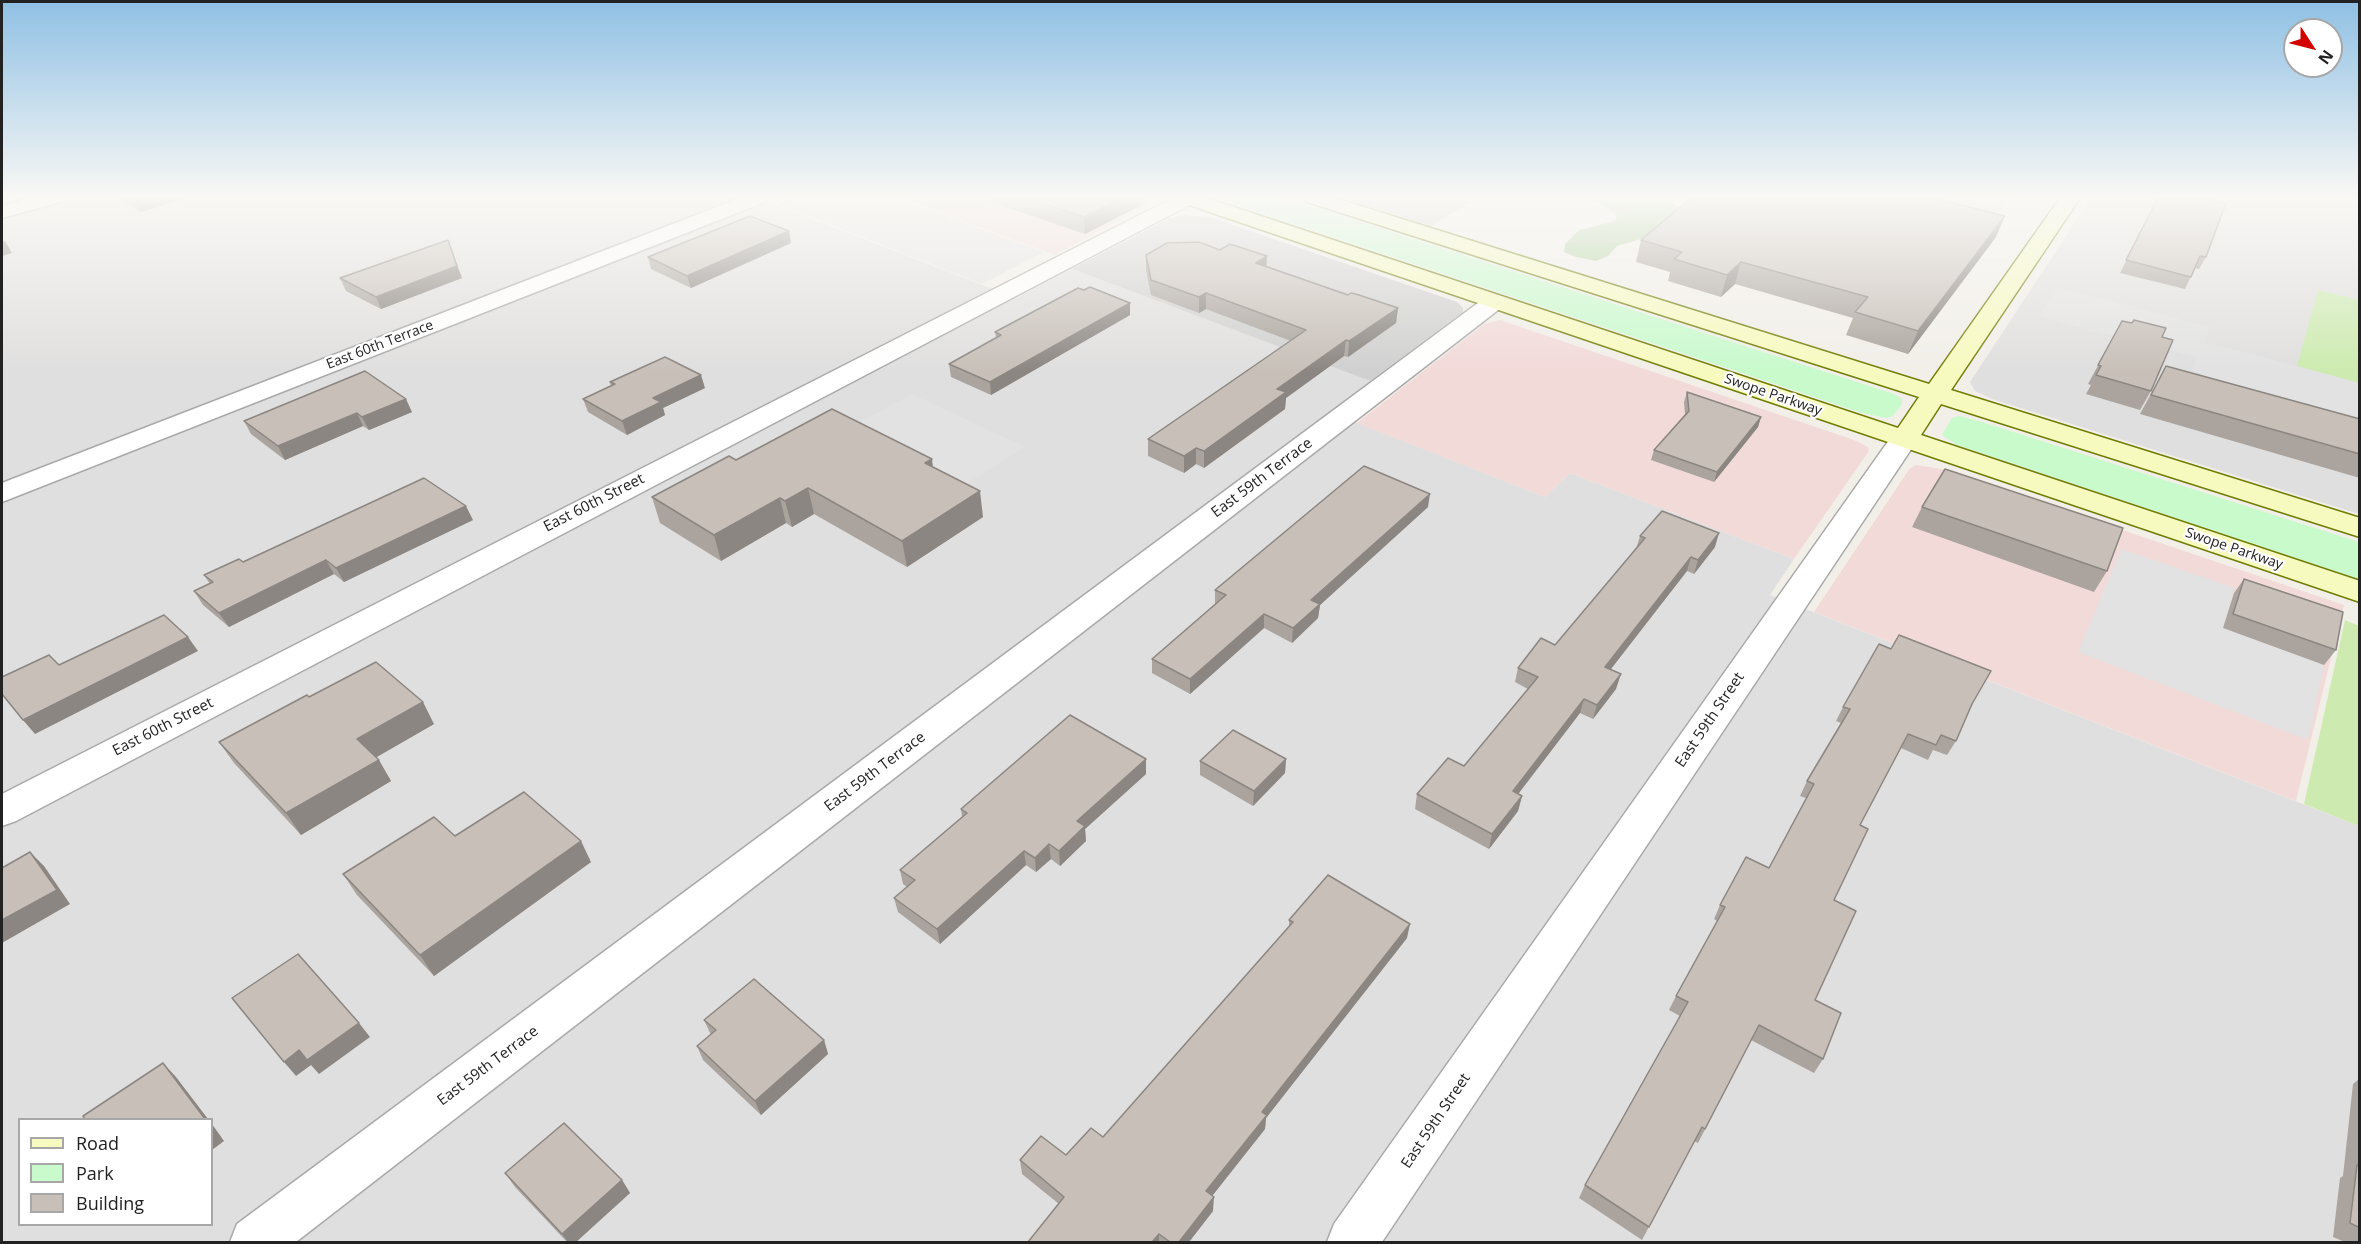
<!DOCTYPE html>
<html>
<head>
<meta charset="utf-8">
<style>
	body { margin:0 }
	#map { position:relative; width:2361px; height:1244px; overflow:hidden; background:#f2efe9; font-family:"Open Sans",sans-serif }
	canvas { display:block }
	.frame { position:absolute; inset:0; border:3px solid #222; pointer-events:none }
	.legend { position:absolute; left:18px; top:1118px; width:195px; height:108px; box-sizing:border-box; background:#fff; border:2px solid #a7a7a7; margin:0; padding:8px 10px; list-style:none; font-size:18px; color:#222 }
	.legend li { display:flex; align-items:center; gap:12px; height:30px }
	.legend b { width:30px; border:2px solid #a7a7a7 }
	.north { position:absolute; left:2283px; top:18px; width:60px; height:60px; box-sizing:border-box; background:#fff; border:2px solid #a7a7a7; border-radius:50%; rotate:126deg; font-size:16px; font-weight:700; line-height:24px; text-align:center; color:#222 }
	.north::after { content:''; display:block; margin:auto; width:21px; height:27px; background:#d40000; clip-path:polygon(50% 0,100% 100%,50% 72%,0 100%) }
</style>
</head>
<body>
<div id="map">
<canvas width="2361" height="1244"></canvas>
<div class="frame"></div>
<ul class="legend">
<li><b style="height:8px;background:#f7fabf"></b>Road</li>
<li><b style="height:16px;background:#c8facc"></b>Park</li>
<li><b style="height:16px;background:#c7bfb8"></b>Building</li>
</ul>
<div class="north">N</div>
</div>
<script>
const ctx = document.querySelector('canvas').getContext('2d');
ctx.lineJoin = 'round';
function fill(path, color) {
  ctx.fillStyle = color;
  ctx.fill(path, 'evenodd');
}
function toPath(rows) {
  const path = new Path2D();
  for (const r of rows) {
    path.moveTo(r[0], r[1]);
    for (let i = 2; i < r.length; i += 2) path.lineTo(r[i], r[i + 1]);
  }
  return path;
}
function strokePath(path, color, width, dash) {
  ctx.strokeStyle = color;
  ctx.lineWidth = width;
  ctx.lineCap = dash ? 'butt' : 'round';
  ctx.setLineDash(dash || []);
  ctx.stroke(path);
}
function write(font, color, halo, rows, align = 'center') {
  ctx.font = font + ' "Open Sans",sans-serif';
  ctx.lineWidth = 4.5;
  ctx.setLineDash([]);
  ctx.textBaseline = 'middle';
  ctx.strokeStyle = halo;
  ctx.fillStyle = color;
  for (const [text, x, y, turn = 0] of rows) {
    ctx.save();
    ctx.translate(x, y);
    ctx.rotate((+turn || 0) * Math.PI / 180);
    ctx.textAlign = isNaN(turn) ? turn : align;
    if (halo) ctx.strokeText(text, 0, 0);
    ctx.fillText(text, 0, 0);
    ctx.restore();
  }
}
fill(toPath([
	[2,198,759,198,1016,298,1072,269,1370,381,1330,412,1545,497,1570,473,1794,559,1770,595,2359,826,2359,1242,2,1242],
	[20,1120,212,1120,212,1224,20,1224],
	[2091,198,2359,198,2359,514,1992,399,1975,391,1970,382]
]), '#e0dfdf');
fill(toPath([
	[901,198,1150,198,1153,203,1055,255],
	[1500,320,1854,440,1868,447,1869,451,1794,559,1570,473,1545,497,1357,423,1484,324],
	[1916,465,1942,469,2344,605,2296,801,1814,612,1910,468]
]), '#f2dad9');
fill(toPath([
	[1342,198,1477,198,1431,226],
	[1183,215,1210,217,1457,302,1463,308,1463,312,1370,381,1072,269,1168,219]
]), '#d0d0d0');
fill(toPath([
	[2318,290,2359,300,2359,383,2297,366],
	[2345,620,2359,626,2359,826,2304,804]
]), '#cdebb0');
fill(toPath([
	[1592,198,1668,198,1678,208,1679,219,1651,236,1617,246,1608,256,1596,261,1576,257,1564,252,1565,244,1579,230,1615,221,1617,215]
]), '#add19e');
fill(toPath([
	[1221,198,1286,198,1894,394,1902,399,1902,404,1893,416,1886,418,1862,413,1225,201],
	[1959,416,1982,422,2359,542,2359,579,1957,445,1942,435,1952,418]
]), '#c8facc');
fill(toPath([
	[793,198,897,198,1044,252,982,284,778,204],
	[1952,198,2009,198,1993,219,1944,208],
	[2056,287,2210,327,2205,342,2359,383,2359,435,2186,386,2197,357,2038,317],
	[912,394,1025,447,952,493,890,461,912,448,893,438,870,451,845,430],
	[2121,549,2235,588,2223,628,2324,665,2308,740,2078,652]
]), '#e2e2e2');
const street = toPath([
	[30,198,63,198,60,202,2,218,2,206,30,198],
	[740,198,768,198,765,202,2,502,2,483,740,198],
	[1173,198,1198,198,1195,202,16,821,2,826,2,794,1173,198],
	[1494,295,1502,297,1506,302,1502,307,296,1242,230,1242,237,1224,1486,297,1494,295],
	[1904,431,1914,433,1918,439,1382,1242,1327,1242,1334,1224,1894,433,1904,431]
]);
const secondary = toPath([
	[1177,198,1207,198,1898,428,1919,397,1307,202,1304,198,1335,198,1929,384,2060,198,2080,198,1951,390,2360,518,2360,537,1941,404,1921,435,2360,581,2360,602,1180,202,1177,198]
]);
strokePath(street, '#a9a9a9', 3);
strokePath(secondary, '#707d05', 3);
fill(street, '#fff');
fill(secondary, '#f7fabf');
fill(toPath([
	[118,198,186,198,141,212],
	[991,198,1140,198,1140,206,1085,234,991,202],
	[2158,198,2212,200,2206,257,2199,269,2195,268,2185,289,2120,273],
	[789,231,791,243,691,288,651,269,648,257],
	[1996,237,1908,354,1846,335,1853,318,1735,284,1721,297,1668,281,1670,272,1636,262,1641,240],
	[1220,250,1348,295,1398,308,1396,323,1348,357,1344,356,1286,398,1285,409,1204,468,1196,464,1184,473,1148,456,1148,439,1291,341,1206,309,1199,313,1151,295,1146,270,1146,255],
	[340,278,462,278,381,309,346,291],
	[1084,290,1130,303,1130,315,991,395,951,377,949,364,996,338,995,332],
	[2122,321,2162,337,2151,391,2140,410,2086,394,2091,385,2088,384],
	[2166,366,2360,419,2360,478,2140,414],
	[365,371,412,412,369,430,363,426,285,460,251,434,244,421],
	[610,382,705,388,663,408,665,415,627,435,588,412,583,399,611,386],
	[1687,392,1761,417,1758,427,1714,482,1651,460,1654,450,1685,414,1684,402],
	[736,460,933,467,983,517,907,567,814,514,792,527,786,523,721,561,660,523,652,497],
	[1428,507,1320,605,1318,618,1292,643,1264,628,1190,694,1152,673,1152,659,1215,604,1215,590],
	[1922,507,2107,571,2094,592,1912,527],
	[473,520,344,582,334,574,229,627,203,605,194,591,210,584,204,575,243,562],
	[1640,536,1715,547,1694,574,1687,571,1610,669,1616,689,1593,719,1580,713,1518,794,1522,796,1518,811,1489,849,1415,809,1417,794,1464,766,1528,689,1515,682,1518,668,1555,645,1636,549],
	[2244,579,2336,650,2324,665,2223,628,2234,593],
	[309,697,434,724,376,757,391,781,301,835,234,763,219,742],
	[1972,704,1956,741,1947,755,1933,750,1928,760,1901,748,1860,825,1834,900,1815,1000,1823,1059,1814,1073,1751,1040,1698,1143,1694,1141,1642,1240,1579,1198,1585,1185,1680,1016,1669,1010,1676,996,1717,921,1714,919,1720,905,1769,868,1806,798,1800,796,1807,781,1841,723,1836,721,1843,707],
	[1286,759,1285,773,1253,806,1200,775,1200,761],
	[1146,774,1085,829,1086,841,1060,866,1051,859,1036,872,1026,865,940,944,898,912,894,898,907,887,903,884,900,870,962,817,961,809],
	[455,836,591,862,434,976,357,895,343,874],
	[1289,920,1407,938,1266,1118,1265,1129,1212,1196,1213,1211,1189,1242,1028,1242,1059,1204,1022,1174,1020,1160,1066,1155,1103,1137,1289,927],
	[704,1020,824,1040,828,1054,761,1115,703,1060,697,1046,711,1035],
	[2360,1078,2360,1242,2345,1242,2333,1237,2340,1178,2343,1176,2353,1084],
	[505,1173,622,1180,630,1193,576,1242,567,1242,515,1187]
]), '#aba49e');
fill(toPath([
	[142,198,186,198,141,212,135,200],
	[1122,198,1140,198,1140,206,1085,234,1084,217],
	[2005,216,1996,237,1908,354,1918,331],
	[789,231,791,243,691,288,687,276],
	[448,240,462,278,381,309,376,297],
	[5,241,12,253,2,256,2,242],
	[1267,256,1266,271,1256,263],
	[1741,262,1735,284,1721,297,1727,275],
	[1206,293,1206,309,1199,313,1199,297],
	[1130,303,1130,315,991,395,990,382],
	[1398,308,1396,323,1348,357,1349,341],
	[1346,340,1344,356,1286,398,1285,409,1204,468,1204,451,1277,389],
	[701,375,705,388,663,408,665,415,627,435,622,421,653,398],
	[406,399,412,412,369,430,362,417],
	[357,413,363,426,285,460,278,446],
	[1761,417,1758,427,1714,482,1717,472],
	[1196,448,1196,464,1184,473,1184,456],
	[932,459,935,484,925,463],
	[808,488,814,514,792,527,785,501],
	[980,491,983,517,907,567,902,541],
	[1430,494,1428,507,1320,605,1318,618,1292,643,1293,628,1311,600],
	[780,498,786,523,721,561,714,535],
	[466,506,473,520,344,582,336,568],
	[1719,533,1715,547,1694,574,1698,560],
	[1691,557,1687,571,1601,682,1605,667],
	[326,560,334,574,229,627,219,613],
	[1264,614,1264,628,1190,694,1190,679],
	[188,637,198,651,35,734,23,720],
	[1621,674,1616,689,1593,719,1597,705],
	[1584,699,1580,713,1509,806,1513,791],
	[423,702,434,724,370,761,357,739],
	[1146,759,1146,774,1085,829,1086,841,1060,866,1059,851,1077,821],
	[1286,759,1285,773,1253,806,1254,791],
	[379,760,391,781,301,835,286,813],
	[1522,796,1518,811,1489,849,1492,834],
	[581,841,591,862,434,976,420,955],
	[1049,844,1051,859,1036,872,1035,858],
	[1024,851,1026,865,940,944,937,929],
	[30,852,44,866,70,904,2,943,2,920],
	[1410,924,1407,938,1266,1118,1265,1129,1205,1205,1206,1191,1262,1112],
	[359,1023,370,1037,319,1074,311,1065,296,1076,284,1062,299,1050],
	[824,1040,828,1054,761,1115,755,1101],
	[163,1063,176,1077,208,1119,205,1119],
	[212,1124,224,1141,212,1150],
	[622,1180,630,1193,576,1242,568,1242,562,1234],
	[1214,1197,1213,1211,1189,1242,1179,1242],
	[1159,1234,1159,1242,1152,1242]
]), '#8b8681');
const building = toPath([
	[131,198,142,198,135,200,131,198],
	[1027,198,1122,198,1084,217,1027,198],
	[1691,198,1933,198,2005,216,1918,331,1855,312,1868,297,1741,262,1727,275,1674,259,1682,252,1641,240,1691,198],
	[2158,198,2213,198,2212,200,2226,203,2206,257,2200,256,2191,277,2126,260,2158,198],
	[750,216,789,231,687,276,648,257,750,216],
	[448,240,457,266,376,297,340,278,448,240],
	[1199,242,1220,250,1230,244,1267,256,1256,263,1348,295,1351,293,1359,295,1398,308,1349,341,1346,340,1277,389,1286,392,1204,451,1196,448,1184,456,1148,439,1306,330,1206,293,1199,297,1151,280,1146,255,1167,243,1199,242],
	[1090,287,1130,303,990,382,949,364,1001,335,995,332,1078,288,1084,290,1090,287],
	[2134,320,2166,328,2162,337,2173,340,2151,391,2096,375,2101,366,2098,365,2122,321,2132,323,2134,320],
	[665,357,701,375,653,398,661,402,622,421,583,399,615,384,610,382,665,357],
	[2166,366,2360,419,2360,454,2151,395,2166,366],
	[365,371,406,399,362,417,357,413,278,446,244,421,365,371],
	[1687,392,1761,417,1717,472,1654,450,1689,411,1687,392],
	[832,409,932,459,925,463,980,491,902,541,808,488,785,501,780,498,714,535,652,497,729,456,736,460,832,409],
	[1364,466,1430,494,1311,600,1320,604,1293,628,1264,614,1190,679,1152,659,1226,595,1215,590,1364,466],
	[1945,469,2123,528,2107,571,1922,507,1945,469],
	[424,478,466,506,336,568,326,560,219,613,194,591,213,582,204,575,239,559,243,562,424,478],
	[1662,511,1719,533,1698,560,1691,557,1605,667,1621,674,1597,705,1584,699,1513,791,1522,796,1492,834,1417,794,1448,758,1464,766,1538,677,1518,668,1541,638,1555,645,1645,538,1640,536,1662,511],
	[2244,579,2343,612,2336,650,2233,614,2244,579],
	[164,615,188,637,23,720,2,694,2,677,49,655,59,665,164,615],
	[1899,635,1991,671,1972,704,1956,741,1941,735,1936,745,1908,734,1860,825,1868,829,1834,900,1856,911,1815,1000,1841,1013,1823,1059,1759,1025,1705,1129,1702,1127,1649,1227,1585,1185,1688,1002,1676,996,1725,907,1720,905,1746,857,1769,868,1814,784,1807,781,1850,709,1843,707,1879,644,1891,649,1899,635],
	[376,662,423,702,357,739,379,760,286,813,219,742,307,695,309,697,376,662],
	[1070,715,1146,759,1077,821,1085,826,1059,851,1049,844,1035,858,1024,851,937,929,894,898,915,880,900,870,967,813,961,809,1070,715],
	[1233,730,1286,759,1254,791,1200,761,1233,730],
	[524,792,581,841,420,955,343,874,434,817,455,836,524,792],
	[30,852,57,890,2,920,2,868,30,852],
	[1328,875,1410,924,1262,1112,1267,1115,1206,1191,1214,1197,1179,1242,1170,1242,1159,1234,1152,1242,1028,1242,1064,1197,1020,1160,1041,1136,1066,1155,1091,1128,1103,1137,1293,922,1289,920,1328,875],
	[298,954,359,1023,307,1060,299,1050,284,1062,232,998,298,954],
	[754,979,824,1040,755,1101,697,1046,716,1030,704,1020,754,979],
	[163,1063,205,1119,85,1119,83,1116,163,1063],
	[564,1123,622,1180,562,1234,505,1173,564,1123],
	[2360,1164,2360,1228,2350,1223,2357,1165,2359,1166,2360,1164]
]);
fill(building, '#c7bfb8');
strokePath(building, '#8b8681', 1.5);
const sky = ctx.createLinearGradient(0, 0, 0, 372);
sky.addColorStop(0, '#8fc0e4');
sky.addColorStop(0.53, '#f9f8f5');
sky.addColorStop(1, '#f9f8f500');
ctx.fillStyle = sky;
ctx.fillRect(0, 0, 2361, 372);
write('14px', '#222', '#fff', [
	["East 60th Terrace",380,345,-21],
	["Swope Parkway",1773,395,19],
	["Swope Parkway",2234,549,19]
]);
write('15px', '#222', '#fff', [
	["East 59th Terrace",1262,478,-37],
	["East 60th Street",594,503,-27],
	["East 59th Street",1710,720,-56],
	["East 60th Street",163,727,-27],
	["East 59th Terrace",875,772,-37],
	["East 59th Terrace",488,1066,-37],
	["East 59th Street",1436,1121,-56]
]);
</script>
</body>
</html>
